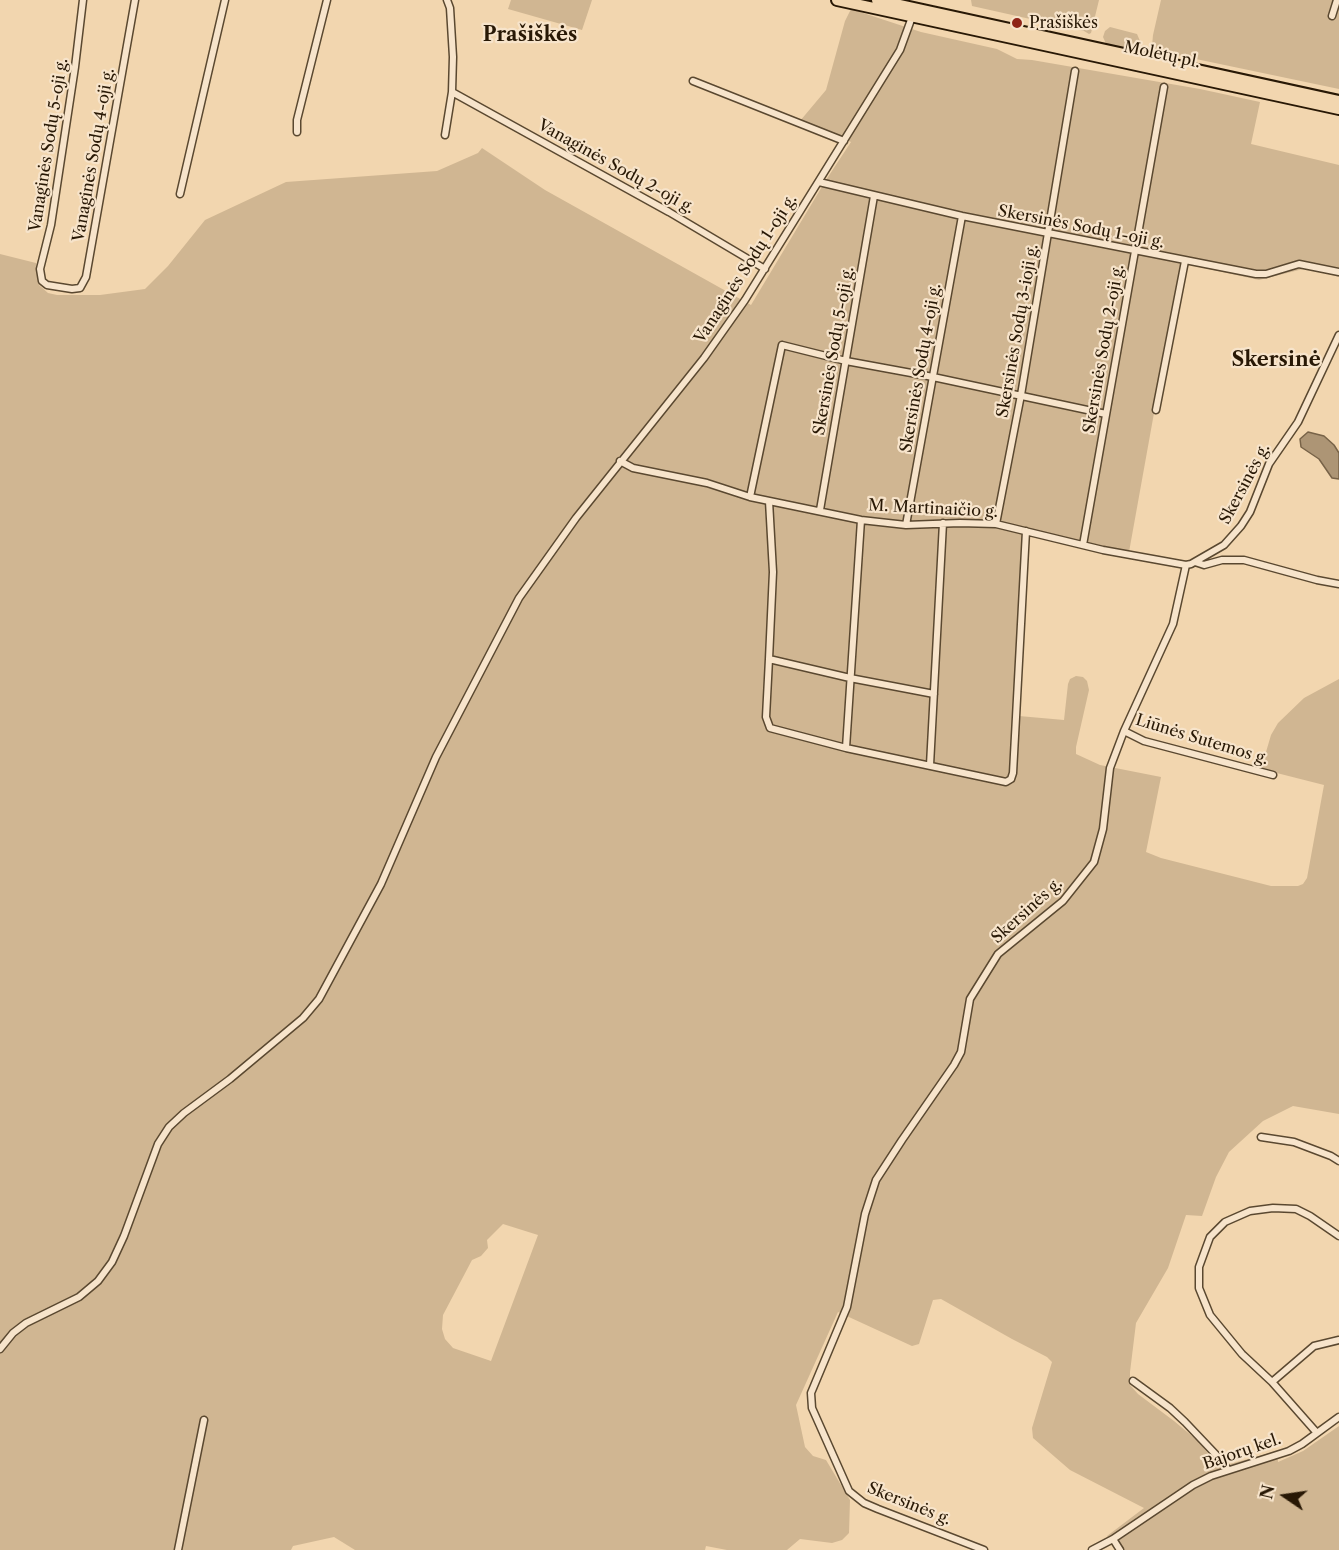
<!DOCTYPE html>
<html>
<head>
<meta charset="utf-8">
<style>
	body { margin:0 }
	#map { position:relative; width:1339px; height:1550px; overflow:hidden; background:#f2d6af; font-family:"Libre Caslon Text",serif }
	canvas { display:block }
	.north { position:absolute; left:1255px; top:1466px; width:60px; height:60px; -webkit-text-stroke:4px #f7e4cb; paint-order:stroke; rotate:283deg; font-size:16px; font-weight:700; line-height:24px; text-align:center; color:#281805 }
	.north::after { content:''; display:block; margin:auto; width:21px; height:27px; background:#281805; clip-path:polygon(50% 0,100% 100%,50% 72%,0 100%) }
</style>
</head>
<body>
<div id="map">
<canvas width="1339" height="1550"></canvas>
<div class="north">N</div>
</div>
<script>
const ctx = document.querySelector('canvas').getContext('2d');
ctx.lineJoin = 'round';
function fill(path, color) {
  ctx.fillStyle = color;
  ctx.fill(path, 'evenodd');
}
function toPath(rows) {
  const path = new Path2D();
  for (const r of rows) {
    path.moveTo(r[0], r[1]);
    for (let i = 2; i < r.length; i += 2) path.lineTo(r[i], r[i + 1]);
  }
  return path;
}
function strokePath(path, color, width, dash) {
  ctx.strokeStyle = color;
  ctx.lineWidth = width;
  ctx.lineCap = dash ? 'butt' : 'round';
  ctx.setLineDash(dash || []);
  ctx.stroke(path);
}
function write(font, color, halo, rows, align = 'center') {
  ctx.font = font + ' "Libre Caslon Text",serif';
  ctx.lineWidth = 4.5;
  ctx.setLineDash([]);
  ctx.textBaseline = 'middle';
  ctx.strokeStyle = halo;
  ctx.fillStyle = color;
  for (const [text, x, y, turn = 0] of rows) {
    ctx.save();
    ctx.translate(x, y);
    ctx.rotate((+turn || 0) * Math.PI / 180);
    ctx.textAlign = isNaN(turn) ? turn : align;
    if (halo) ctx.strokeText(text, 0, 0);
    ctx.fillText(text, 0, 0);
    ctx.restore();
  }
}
fill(toPath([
	[511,0,592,0,582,30,508,9],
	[971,0,1099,0,1091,33,1089,34,1084,31,972,6],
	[1161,0,1339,0,1339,89,1153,50,1152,46,1153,35],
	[851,9,921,32,997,49,1017,59,1032,60,1200,89,1260,102,1251,144,1339,165,1339,277,1307,268,1259,280,1181,263,1129,552,1030,529,1019,716,1064,720,1068,684,1070,679,1076,676,1083,677,1087,681,1089,690,1076,747,1076,754,1100,765,1161,777,1146,852,1161,858,1271,886,1298,886,1303,884,1307,878,1324,785,1261,769,1271,735,1278,723,1304,698,1339,679,1339,1114,1293,1106,1263,1121,1229,1152,1216,1177,1202,1216,1186,1215,1168,1268,1136,1323,1130,1372,1130,1385,1138,1394,1174,1421,1198,1441,1219,1467,1277,1451,1278,1462,1303,1451,1339,1426,1339,1550,1116,1550,1107,1536,1144,1508,1070,1470,1033,1438,1032,1428,1052,1362,1047,1357,1012,1339,941,1299,933,1300,919,1344,912,1346,838,1312,796,1405,805,1447,813,1456,826,1460,850,1500,849,1533,842,1540,832,1543,800,1539,787,1550,727,1550,706,1546,705,1550,355,1550,334,1537,293,1546,291,1550,0,1550,0,254,36,263,39,285,48,293,57,295,100,295,145,289,168,266,205,220,286,182,437,171,478,153,482,148,545,190,751,305,826,180,851,142,800,121,826,90,845,21],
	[503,1224,538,1235,491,1361,453,1348,445,1339,442,1329,443,1315,472,1260,481,1256,488,1248,487,1240],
	[1110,27,1137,34,1140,41,1137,51,1107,46,1103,37,1105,31]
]), '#d0b692');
const water = toPath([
	[1308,432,1324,436,1334,445,1339,453,1339,479,1332,478,1319,459,1301,447,1300,439,1308,432]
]);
fill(water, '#ad9575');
strokePath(water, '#786348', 1.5);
const minor = toPath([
	[83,0,75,67,51,225,40,269,42,281,47,285,72,289,80,288,86,277,135,0],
	[1332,16,1337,0],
	[693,81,844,141],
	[452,92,669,212,765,269],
	[297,132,297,120,327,0],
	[445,135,452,92,453,57,450,8,447,0],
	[819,182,962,216,1256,274,1266,274,1299,264,1339,272],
	[180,194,225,0],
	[1156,410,1185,261],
	[620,461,633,468,707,483,750,497,861,520,906,525,960,523,996,524,1103,550,1186,565,1191,564,1224,545,1241,526,1250,512,1269,464,1298,422,1339,335],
	[750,497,782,345,846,361,933,377,1106,414],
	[769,501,773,572,769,659,850,678,934,694],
	[820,510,874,196],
	[996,524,1021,395,1075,71],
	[906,525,962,216],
	[1083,545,1164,87],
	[1195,562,1204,565,1222,560,1244,560,1317,580,1339,584],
	[769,659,766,717,770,728,846,748,1006,782,1011,779,1013,773,1026,531],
	[1124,731,1144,741,1273,775],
	[846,748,861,520],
	[930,765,943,523],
	[1261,1137,1294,1142,1331,1156,1339,1161],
	[0,1349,13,1333,26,1323,79,1297,98,1281,112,1262,124,1236,158,1144,169,1127,184,1113,230,1079,303,1018,319,999,381,884,436,757,519,598,576,518,704,358,745,300,900,50,912,17],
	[1133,1381,1170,1408,1185,1422,1222,1461,1228,1470],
	[1272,1382,1314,1346,1339,1340],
	[1317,1433,1272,1382,1242,1354,1210,1315,1199,1288,1199,1267,1210,1237,1225,1222,1250,1211,1273,1208,1296,1209,1310,1216,1339,1236],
	[1113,1539,1120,1550],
	[178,1550,204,1420],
	[984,1550,878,1509,864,1503,849,1491,812,1408,811,1393,847,1307,865,1214,876,1180,902,1140,954,1065,961,1052,970,999,998,954,1063,901,1094,862,1103,829,1110,768,1124,731,1173,624,1186,565],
	[1092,1550,1113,1539,1193,1485,1211,1476,1289,1451,1302,1444,1339,1417]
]);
const trunk = toPath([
	[837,0,1339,109],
	[877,0,1339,101]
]);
strokePath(minor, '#5a4830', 9);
strokePath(trunk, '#281805', 14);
strokePath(minor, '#f7e4cb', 6);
strokePath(trunk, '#f2d6af', 10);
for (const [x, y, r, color] of [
	[1017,23,6,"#8f2418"]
]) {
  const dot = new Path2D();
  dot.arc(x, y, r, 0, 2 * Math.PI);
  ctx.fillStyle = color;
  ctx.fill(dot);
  strokePath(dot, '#f7e4cb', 2);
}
write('16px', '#281805', '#f7e4cb', [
	["Prašiškės",1029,23]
], 'left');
write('16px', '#281805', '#f7e4cb', [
	["Molėtų pl.",1162,55,12],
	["Vanaginės Sodų 5-oji g.",49,145,-81],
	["Vanaginės Sodų 4-oji g.",94,155,-80],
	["Vanaginės Sodų 2-oji g.",616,167,29],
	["Skersinės Sodų 1-oji g.",1081,227,11],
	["Vanaginės Sodų 1-oji g.",746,269,-57],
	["Skersinės Sodų 3-ioji g.",1018,331,-80],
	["Skersinės Sodų 2-oji g.",1104,349,-80],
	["Skersinės Sodų 5-oji g.",834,351,-80],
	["Skersinės Sodų 4-oji g.",921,368,-80],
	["Skersinės g.",1245,484,-62],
	["M. Martinaičio g.",933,509,3],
	["Liūnės Sutemos g.",1202,740,17],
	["Skersinės g.",1027,911,-42],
	["Bajorų kel.",1242,1452,-19],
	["Skersinės g.",909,1504,22]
]);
write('bold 20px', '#281805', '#f7e4cb', [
	["Prašiškės",530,35],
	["Skersinė",1276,360]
]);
</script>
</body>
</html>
